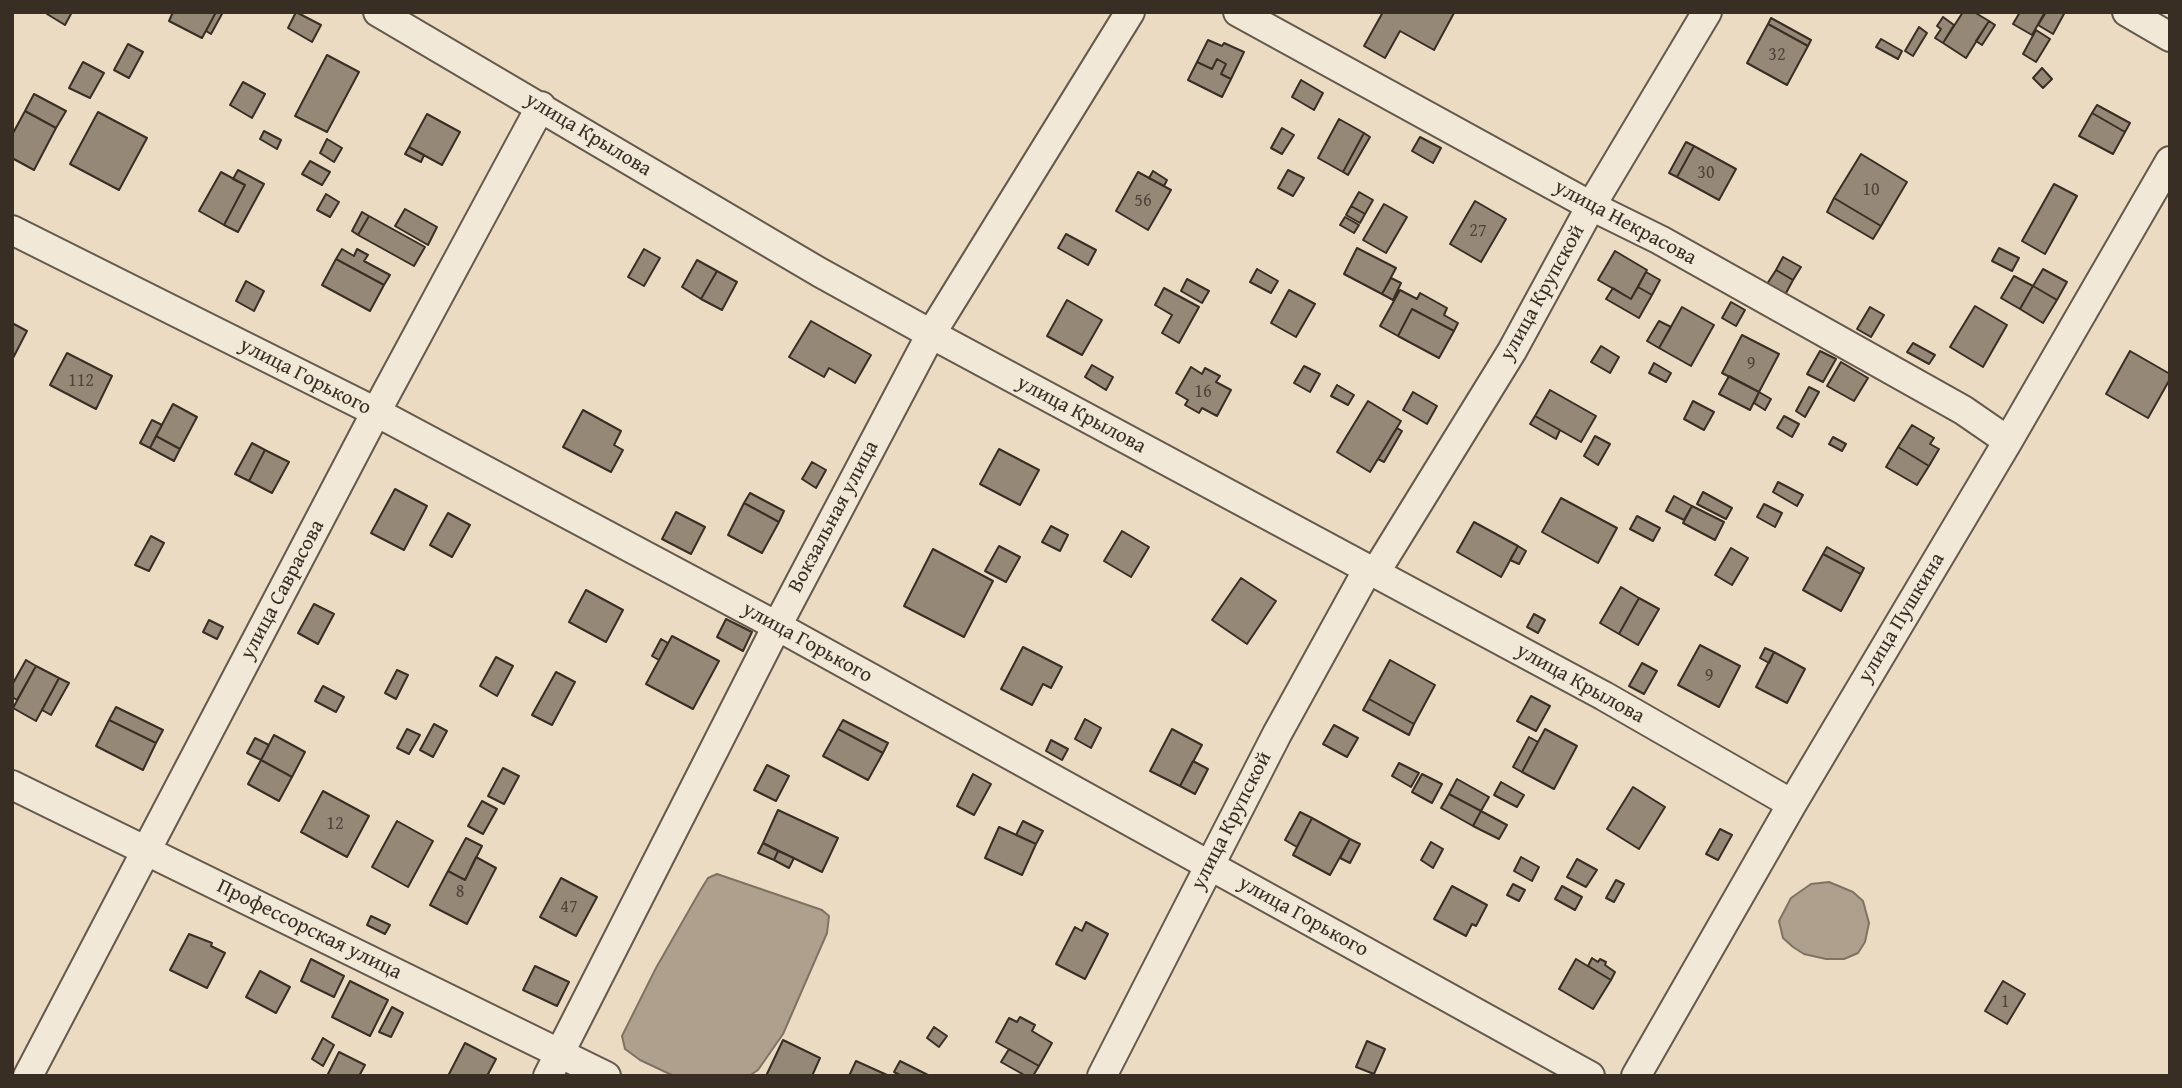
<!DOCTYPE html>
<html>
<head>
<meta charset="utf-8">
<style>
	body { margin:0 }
	#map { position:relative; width:2182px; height:1088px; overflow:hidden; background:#ebdbc3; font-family:"Gentium Book Plus",serif }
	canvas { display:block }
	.frame { position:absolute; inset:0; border:14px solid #382e24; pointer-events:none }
</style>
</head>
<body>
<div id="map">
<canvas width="2182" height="1088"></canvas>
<div class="frame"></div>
</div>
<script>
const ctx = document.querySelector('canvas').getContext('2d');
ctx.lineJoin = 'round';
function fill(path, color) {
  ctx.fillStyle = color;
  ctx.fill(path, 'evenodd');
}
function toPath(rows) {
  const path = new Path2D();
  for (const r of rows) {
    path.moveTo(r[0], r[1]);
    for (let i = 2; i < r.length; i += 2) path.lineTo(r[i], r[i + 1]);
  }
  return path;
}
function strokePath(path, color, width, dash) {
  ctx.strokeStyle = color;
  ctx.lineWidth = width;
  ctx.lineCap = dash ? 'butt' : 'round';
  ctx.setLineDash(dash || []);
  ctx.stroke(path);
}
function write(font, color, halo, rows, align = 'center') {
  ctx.font = font + ' "Gentium Book Plus",serif';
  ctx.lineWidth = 5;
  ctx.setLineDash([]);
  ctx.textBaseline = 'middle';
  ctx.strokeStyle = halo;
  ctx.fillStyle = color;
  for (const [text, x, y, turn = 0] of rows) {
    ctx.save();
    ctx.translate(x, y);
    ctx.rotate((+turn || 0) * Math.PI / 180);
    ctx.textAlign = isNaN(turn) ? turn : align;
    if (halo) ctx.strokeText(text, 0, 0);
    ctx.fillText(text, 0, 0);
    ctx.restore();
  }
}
const water = toPath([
	[717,874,822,910,829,916,827,933,783,1034,758,1070,749,1076,674,1076,640,1060,625,1049,622,1036,656,968,700,891,708,878,717,874],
	[1829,882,1853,892,1863,901,1869,923,1865,942,1858,953,1844,959,1826,959,1804,954,1793,947,1783,938,1779,921,1791,898,1811,884,1829,882]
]);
fill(water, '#aea08d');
strokePath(water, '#7f7263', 2);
const building = toPath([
	[48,12,72,12,65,25,47,14,48,12],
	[173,12,216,12,202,38,169,21,173,12],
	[216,12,223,12,211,34,206,31,216,12],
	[296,12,321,25,312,42,288,28,296,12],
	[1383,12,1452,12,1454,13,1434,50,1400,31,1385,58,1364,46,1383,12],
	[1963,12,1974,12,1989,21,1966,58,1943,43,1963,12],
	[2020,12,2045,12,2032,35,2013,24,2020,12],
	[2046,12,2065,12,2053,34,2038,25,2046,12],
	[1943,17,1954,25,1943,43,1935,38,1941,29,1937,26,1943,17],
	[1771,18,1811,40,1808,46,1768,24,1771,18],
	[1989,21,1995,25,1982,45,1976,41,1989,21],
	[1768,24,1808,46,1787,85,1747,63,1768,24],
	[1919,27,1927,33,1913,56,1905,51,1919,27],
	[2036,30,2050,39,2036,62,2023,54,2036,30],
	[1881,39,1902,51,1898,59,1876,47,1881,39],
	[1208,40,1222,46,1224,43,1244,52,1231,79,1221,74,1226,64,1217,59,1212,69,1197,62,1208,40],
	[128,44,143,52,129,78,114,70,128,44],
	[327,55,359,72,327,132,295,116,327,55],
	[1217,59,1226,64,1221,74,1231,79,1222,97,1188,80,1197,62,1212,69,1217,59],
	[83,62,104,73,90,98,69,88,83,62],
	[2042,68,2052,79,2043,88,2033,78,2042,68],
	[1301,80,1323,93,1314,110,1292,97,1301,80],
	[243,82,265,94,252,118,230,105,243,82],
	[34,94,66,111,56,128,25,111,34,94],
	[2097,105,2130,123,2125,132,2092,113,2097,105],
	[25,111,56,128,34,170,12,158,12,135,25,111],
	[98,112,147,138,119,190,70,164,98,112],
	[2092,113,2125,132,2113,154,2079,136,2092,113],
	[427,114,460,132,442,165,409,147,427,114],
	[1339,119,1364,133,1343,172,1318,158,1339,119],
	[1282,128,1294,135,1282,154,1271,148,1282,128],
	[264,131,281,140,277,149,260,139,264,131],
	[1364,133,1370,137,1348,175,1343,172,1364,133],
	[1420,137,1441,148,1433,163,1412,151,1420,137],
	[327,139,342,148,334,162,320,153,327,139],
	[1686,142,1694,146,1677,177,1669,173,1686,142],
	[1694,146,1736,169,1719,200,1677,177,1694,146],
	[409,147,424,155,421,162,405,154,409,147],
	[1861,154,1907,182,1881,226,1834,198,1861,154],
	[310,161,330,172,322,185,302,174,310,161],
	[238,170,264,184,238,232,224,225,245,185,233,179,238,170],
	[1288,170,1304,178,1293,196,1278,188,1288,170],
	[1153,171,1167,180,1164,186,1149,178,1153,171],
	[221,172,245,185,224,225,199,211,221,172],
	[1138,172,1171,190,1148,230,1116,211,1138,172],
	[2054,184,2077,196,2045,254,2022,241,2054,184],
	[1359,192,1373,200,1365,214,1351,206,1359,192],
	[326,194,339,202,330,217,317,210,326,194],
	[1834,198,1881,226,1873,239,1827,212,1834,198],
	[1475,201,1506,219,1481,262,1450,244,1475,201],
	[1384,204,1407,217,1386,253,1363,240,1384,204],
	[1351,206,1365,214,1360,223,1346,215,1351,206],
	[405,209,437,227,428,245,395,226,405,209],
	[362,212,369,216,358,235,352,231,362,212],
	[369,216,425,247,414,266,358,235,369,216],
	[1345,217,1359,225,1354,233,1340,225,1345,217],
	[1066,234,1096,250,1088,265,1058,248,1066,234],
	[1357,248,1396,268,1382,294,1344,274,1357,248],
	[1999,248,2019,258,2012,271,1992,261,1999,248],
	[342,249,354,256,357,249,368,255,364,261,390,275,384,285,336,259,342,249],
	[644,249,660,258,644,286,628,277,644,249],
	[1615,251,1647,270,1631,299,1598,280,1615,251],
	[1783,257,1801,267,1793,280,1776,270,1783,257],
	[336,259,384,285,370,311,322,285,336,259],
	[697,260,717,271,701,299,682,287,697,260],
	[1257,269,1278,281,1271,293,1250,282,1257,269],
	[2043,269,2067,282,2057,300,2033,286,2043,269],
	[1776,270,1793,280,1785,295,1767,284,1776,270],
	[717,271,737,282,722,310,701,299,717,271],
	[1646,272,1660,280,1652,295,1638,287,1646,272],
	[2014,276,2033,286,2020,309,2001,298,2014,276],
	[1391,278,1401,283,1393,300,1382,294,1391,278],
	[1187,279,1209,291,1202,303,1181,291,1187,279],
	[246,281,264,291,254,311,236,301,246,281],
	[2033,286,2057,300,2043,323,2020,309,2033,286],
	[1638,287,1652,295,1639,318,1606,299,1613,288,1631,299,1638,287],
	[1164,288,1199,307,1179,343,1162,333,1172,315,1155,305,1164,288],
	[1289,290,1315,304,1296,337,1271,323,1289,290],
	[1400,290,1417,299,1420,293,1447,308,1444,315,1458,323,1454,331,1412,309,1398,336,1380,326,1400,290],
	[1067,300,1102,320,1082,355,1047,336,1067,300],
	[1731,302,1745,310,1736,326,1722,318,1731,302],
	[1975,306,2007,325,1983,367,1950,347,1975,306],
	[1682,307,1714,325,1691,366,1659,348,1682,307],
	[1870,307,1884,315,1871,337,1857,329,1870,307],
	[1412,309,1454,331,1439,358,1398,336,1412,309],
	[811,321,871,355,855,383,829,368,824,377,789,357,811,321],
	[1659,321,1671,327,1659,348,1647,341,1659,321],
	[12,323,27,331,12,360,12,323],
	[1742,335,1779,354,1759,392,1722,373,1742,335],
	[1913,343,1935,355,1929,364,1907,352,1913,343],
	[1601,346,1619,357,1610,373,1591,362,1601,346],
	[1820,351,1836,359,1823,382,1807,374,1820,351],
	[2130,351,2170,374,2170,379,2148,418,2106,394,2130,351],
	[67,353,112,376,96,409,50,385,67,353],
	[1841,362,1868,378,1854,401,1827,386,1841,362],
	[1654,363,1671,373,1666,382,1649,373,1654,363],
	[1092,365,1113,377,1106,390,1085,377,1092,365],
	[1304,366,1320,374,1310,392,1294,383,1304,366],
	[1191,367,1202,374,1205,368,1220,376,1216,382,1231,390,1217,416,1202,408,1199,413,1185,405,1188,400,1176,393,1191,367],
	[1729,376,1759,392,1750,410,1719,394,1729,376],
	[1337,385,1354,395,1348,405,1331,396,1337,385],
	[1809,387,1819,392,1805,417,1796,411,1809,387],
	[1550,390,1596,416,1581,442,1535,416,1550,390],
	[1413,392,1437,406,1427,424,1403,410,1413,392],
	[1759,392,1771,399,1765,410,1754,403,1759,392],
	[1368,401,1401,421,1370,472,1337,452,1368,401],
	[1693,401,1714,412,1704,430,1684,419,1693,401],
	[173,404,197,417,180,449,156,436,173,404],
	[583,410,621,431,614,445,623,450,611,472,563,447,583,410],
	[1535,416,1560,430,1556,439,1530,424,1535,416],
	[1784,416,1799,424,1792,437,1777,428,1784,416],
	[152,420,162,425,150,448,140,443,152,420],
	[1912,425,1934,438,1930,444,1939,449,1929,466,1898,447,1912,425],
	[1397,428,1402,431,1384,462,1378,459,1397,428],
	[156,436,180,449,174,461,150,448,156,436],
	[1595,436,1610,444,1598,465,1584,456,1595,436],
	[1833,437,1846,444,1842,451,1829,444,1833,437],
	[252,443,265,450,249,481,235,474,252,443],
	[1898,447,1929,466,1917,485,1886,467,1898,447],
	[999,449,1039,470,1020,505,980,484,999,449],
	[265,450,289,462,272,493,249,481,265,450],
	[812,462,826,470,816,488,802,479,812,462],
	[1778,482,1803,495,1797,506,1773,492,1778,482],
	[395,489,427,506,404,550,371,533,395,489],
	[1703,492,1732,508,1726,519,1697,504,1703,492],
	[750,493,784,511,779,522,744,503,750,493],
	[1674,496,1692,506,1684,520,1666,511,1674,496],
	[1561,498,1617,528,1598,563,1542,532,1561,498],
	[744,503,779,522,762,553,728,535,744,503],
	[1764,504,1782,513,1775,527,1757,517,1764,504],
	[1692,506,1724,522,1715,540,1683,523,1692,506],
	[676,512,705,527,691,554,662,539,676,512],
	[448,513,470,525,452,557,430,545,448,513],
	[1637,516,1660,528,1653,541,1630,529,1637,516],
	[1474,522,1518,546,1501,577,1457,552,1474,522],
	[1051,526,1068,535,1060,551,1042,542,1051,526],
	[1122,531,1149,547,1131,577,1104,561,1122,531],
	[151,536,164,543,149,571,135,565,151,536],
	[999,546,1020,557,1006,582,985,571,999,546],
	[1518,546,1526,551,1519,564,1510,560,1518,546],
	[1827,547,1864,568,1861,574,1823,554,1827,547],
	[1731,548,1748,558,1732,585,1715,575,1731,548],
	[933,549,993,581,964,637,904,606,933,549],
	[1823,554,1861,574,1841,611,1803,590,1823,554],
	[1241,578,1276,601,1247,644,1212,620,1241,578],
	[1621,587,1639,598,1619,634,1600,623,1621,587],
	[586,590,623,610,606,642,569,622,586,590],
	[1639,598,1659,609,1638,645,1619,634,1639,598],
	[314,604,334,614,318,644,298,633,314,604],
	[1534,614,1545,620,1538,633,1527,627,1534,614],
	[726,619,752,632,743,651,717,637,726,619],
	[209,620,223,627,217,639,203,632,209,620],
	[672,636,719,661,693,709,646,684,672,636],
	[661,639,668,643,659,660,652,656,661,639],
	[1700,645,1740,666,1719,707,1678,685,1700,645],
	[1023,647,1062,667,1051,688,1043,684,1032,705,1001,689,1023,647],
	[1765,648,1774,652,1769,663,1760,658,1765,648],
	[1774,652,1805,669,1787,703,1756,687,1774,652],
	[496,657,513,666,497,696,480,686,496,657],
	[26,660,36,666,17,700,12,697,12,685,26,660],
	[1390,660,1435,685,1414,724,1369,699,1390,660],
	[1642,663,1657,671,1644,694,1629,686,1642,663],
	[36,666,59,678,36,721,13,708,36,666],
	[397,670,408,675,396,699,385,693,397,670],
	[556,672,575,682,552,725,532,715,556,672],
	[59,678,69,683,51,715,42,710,59,678],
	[323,686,344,697,336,712,315,701,323,686],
	[1531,696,1550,706,1536,731,1517,721,1531,696],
	[1369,699,1414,724,1409,735,1363,710,1369,699],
	[116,707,163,730,156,743,109,720,116,707],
	[1085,719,1101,728,1091,748,1075,739,1085,719],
	[109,720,156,743,143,770,96,746,109,720],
	[843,720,888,743,883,753,838,729,843,720],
	[434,724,447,731,433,757,420,750,434,724],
	[1334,725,1358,738,1347,757,1323,744,1334,725],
	[407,729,420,735,409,754,397,748,407,729],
	[838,729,883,753,868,780,823,756,838,729],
	[1172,729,1202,745,1180,786,1150,771,1172,729],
	[1545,729,1577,746,1554,789,1522,772,1545,729],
	[274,735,305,752,292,777,261,760,274,735],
	[1529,737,1538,742,1522,772,1513,767,1529,737],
	[255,738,269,745,261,760,247,753,255,738],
	[1051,740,1068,749,1062,760,1046,751,1051,740],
	[261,760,292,777,279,801,248,784,261,760],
	[1193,761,1208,769,1195,794,1180,786,1193,761],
	[1399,763,1419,773,1411,787,1392,776,1399,763],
	[767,765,789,776,776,801,754,790,767,765],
	[503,768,519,776,504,804,488,796,503,768],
	[973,774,991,784,974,815,957,806,973,774],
	[1422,774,1442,784,1432,803,1412,792,1422,774],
	[1457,779,1489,797,1481,811,1449,794,1457,779],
	[1501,782,1524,795,1517,807,1494,795,1501,782],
	[1633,787,1665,807,1639,849,1607,829,1633,787],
	[323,791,369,816,347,857,301,832,323,791],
	[1449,794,1481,811,1473,826,1441,808,1449,794],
	[482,801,497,809,483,834,468,826,482,801],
	[778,810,838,838,822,872,763,843,778,810],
	[1481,811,1507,825,1499,839,1473,826,1481,811],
	[1300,812,1312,818,1297,847,1285,840,1300,812],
	[1312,818,1350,839,1330,875,1293,855,1312,818],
	[397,821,433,841,408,887,372,867,397,821],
	[1023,821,1043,831,1036,844,1016,835,1023,821],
	[999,827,1036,844,1022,875,985,858,999,827],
	[1720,829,1732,835,1718,860,1706,854,1720,829],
	[466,838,482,846,465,880,448,871,466,838],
	[1350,839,1360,844,1350,863,1340,858,1350,839],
	[1431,842,1443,849,1433,868,1421,860,1431,842],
	[763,843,778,851,774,860,758,853,763,843],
	[778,851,794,858,789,868,774,860,778,851],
	[476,857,496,868,467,924,430,905,448,871,465,880,476,857],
	[1521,857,1539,867,1532,881,1514,871,1521,857],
	[1577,859,1597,870,1586,887,1567,877,1577,859],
	[561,878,597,897,576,936,540,917,561,878],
	[1616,880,1624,884,1614,902,1606,898,1616,880],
	[1513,884,1525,890,1519,901,1507,895,1513,884],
	[1452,886,1487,905,1476,926,1472,924,1466,936,1434,919,1452,886],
	[1562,886,1582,897,1575,910,1555,899,1562,886],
	[371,916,390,925,385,934,367,925,371,916],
	[1086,922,1108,934,1085,979,1056,964,1075,927,1082,931,1086,922],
	[189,934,212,943,211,946,225,953,207,988,170,970,189,934],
	[1592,958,1598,962,1600,959,1606,962,1605,965,1615,972,1611,980,1588,966,1592,958],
	[311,959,344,976,334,997,301,981,311,959],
	[1576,959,1611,980,1593,1009,1559,989,1576,959],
	[535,966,569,982,557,1006,523,990,535,966],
	[260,971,290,987,276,1013,246,997,260,971],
	[350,981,388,1000,370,1036,332,1017,350,981],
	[2003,981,2025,994,2007,1024,1985,1011,2003,981],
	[392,1007,403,1013,391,1037,379,1032,392,1007],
	[1020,1017,1035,1025,1032,1031,1052,1043,1039,1066,996,1042,1009,1018,1017,1022,1020,1017],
	[934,1027,947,1036,939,1047,927,1038,934,1027],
	[323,1038,334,1045,323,1066,312,1059,323,1038],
	[783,1040,820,1058,812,1076,766,1076,783,1040],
	[1367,1041,1385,1049,1374,1074,1356,1067,1367,1041],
	[465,1043,496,1059,487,1076,448,1076,465,1043],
	[1009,1049,1039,1066,1033,1076,1026,1076,1001,1062,1009,1049],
	[339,1052,365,1065,359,1076,327,1076,339,1052],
	[856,1061,887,1075,887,1076,849,1076,856,1061],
	[900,1061,928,1075,902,1076,894,1072,900,1061]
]);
fill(building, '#958877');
strokePath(building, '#382e24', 2);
const minor = toPath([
	[378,12,819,272,931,334,1604,696,1792,804],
	[1238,12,1591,206,1660,240,1963,410,2008,441],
	[2127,12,2170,37],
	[12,230,376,412,777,626,1590,1076],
	[1375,573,1512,351,1591,206,1707,12],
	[12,785,606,1076],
	[28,1076,376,412,541,106],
	[548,1076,777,626,931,334,1130,12],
	[1102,1076,1277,734,1368,569],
	[1636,1076,1792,804,2008,441,2170,161]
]);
strokePath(minor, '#65594c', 32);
strokePath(minor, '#f2e8d8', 28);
write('18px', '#4f4439', null, [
	["32",1777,55],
	["30",1706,173],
	["10",1871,190],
	["56",1143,201],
	["27",1478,231],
	["9",1751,364],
	["112",81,381],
	["16",1203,392],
	["9",1709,676],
	["12",335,824],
	["8",460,892],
	["47",569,907],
	["1",2005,1002]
]);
write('21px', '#382e24', '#f2e8d8', [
	["улица Крылова",588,135,31],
	["улица Некрасова",1625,223,28],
	["улица Крупской",1543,293,-61],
	["улица Горького",305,377,27],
	["улица Крылова",1081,415,28],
	["Вокзальная улица",834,517,-62],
	["улица Саврасова",283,590,-62],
	["улица Пушкина",1902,618,-59],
	["улица Горького",807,643,29],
	["улица Крылова",1580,684,29],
	["улица Крупской",1232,821,-63],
	["улица Горького",1303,917,29],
	["Профессорская улица",309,930,26]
]);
</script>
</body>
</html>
